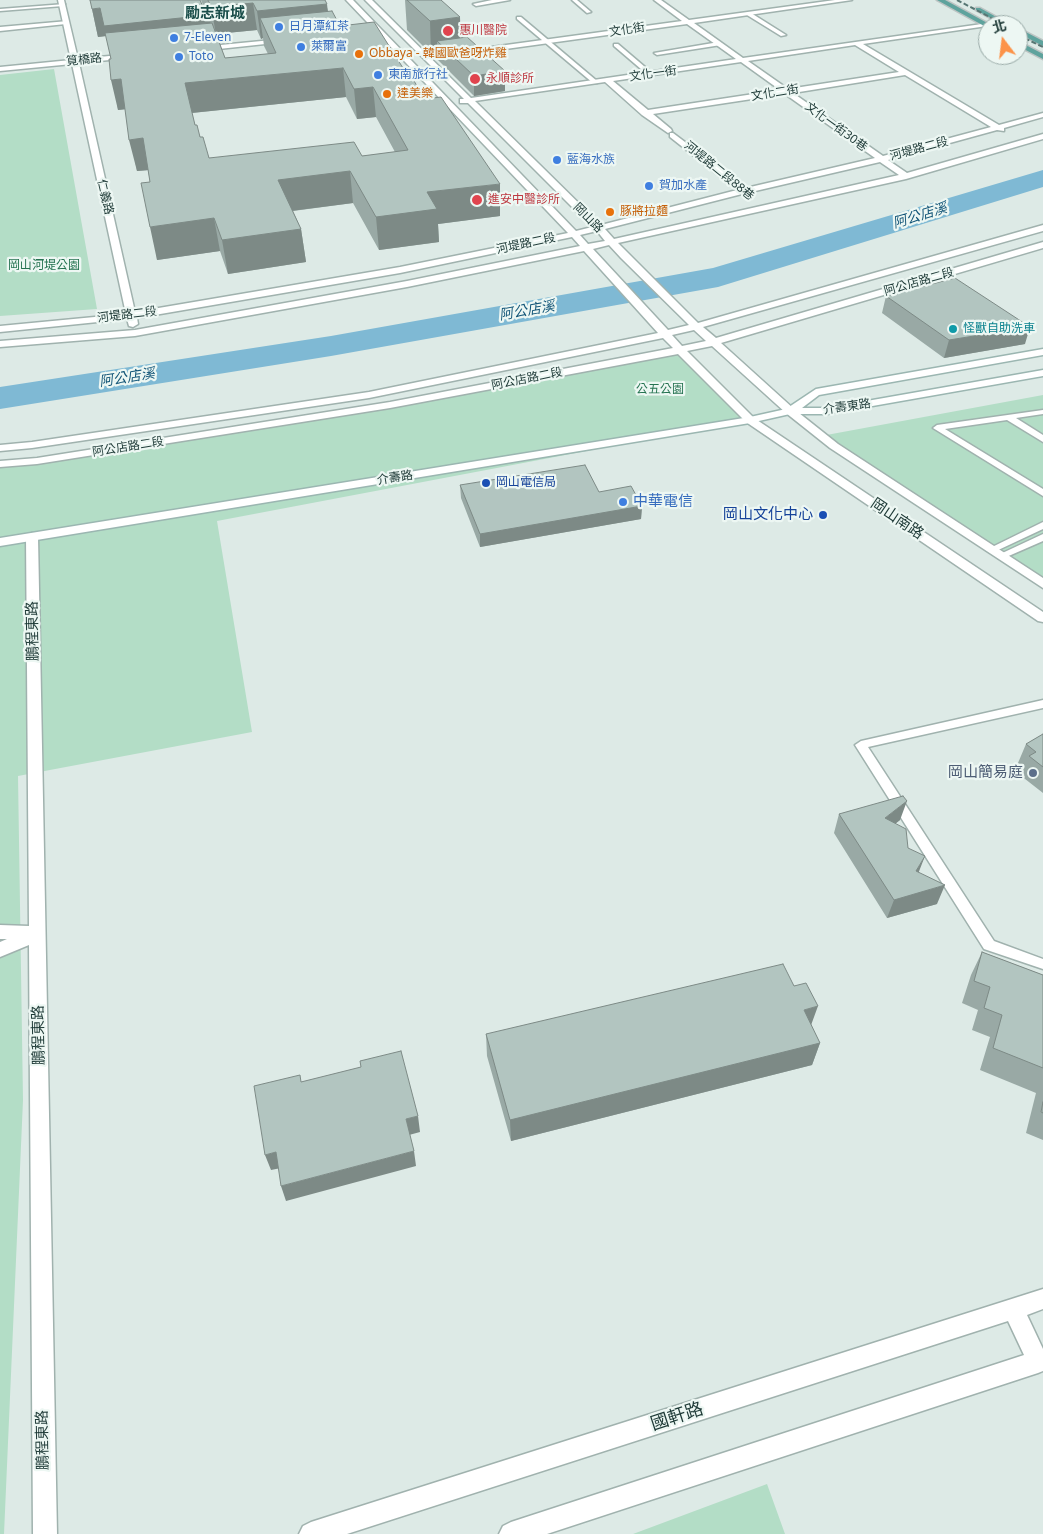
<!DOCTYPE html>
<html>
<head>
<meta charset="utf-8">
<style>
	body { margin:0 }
	#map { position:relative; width:1043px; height:1534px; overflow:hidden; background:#ddeae6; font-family:"Noto Sans","Noto Sans TC",sans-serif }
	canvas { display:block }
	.north { position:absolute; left:978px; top:15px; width:50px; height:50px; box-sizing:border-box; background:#edf7f3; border:1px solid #9aaba8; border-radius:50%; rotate:345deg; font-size:14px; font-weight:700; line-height:20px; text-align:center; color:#1e3a37 }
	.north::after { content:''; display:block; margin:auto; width:18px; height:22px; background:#fc9349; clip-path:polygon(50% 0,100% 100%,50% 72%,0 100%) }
</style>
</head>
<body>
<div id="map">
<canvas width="1043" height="1534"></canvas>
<div class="north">北</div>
</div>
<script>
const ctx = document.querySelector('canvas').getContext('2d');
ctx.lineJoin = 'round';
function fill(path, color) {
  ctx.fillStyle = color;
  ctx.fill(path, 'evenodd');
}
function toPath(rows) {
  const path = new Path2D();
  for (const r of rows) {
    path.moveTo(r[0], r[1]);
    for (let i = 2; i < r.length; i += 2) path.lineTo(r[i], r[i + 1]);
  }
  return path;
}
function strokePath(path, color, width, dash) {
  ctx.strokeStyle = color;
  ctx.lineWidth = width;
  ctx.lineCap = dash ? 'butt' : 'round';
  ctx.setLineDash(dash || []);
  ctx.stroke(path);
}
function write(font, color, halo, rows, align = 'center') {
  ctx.font = font + ' "Noto Sans","Noto Sans TC",sans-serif';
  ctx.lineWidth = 4.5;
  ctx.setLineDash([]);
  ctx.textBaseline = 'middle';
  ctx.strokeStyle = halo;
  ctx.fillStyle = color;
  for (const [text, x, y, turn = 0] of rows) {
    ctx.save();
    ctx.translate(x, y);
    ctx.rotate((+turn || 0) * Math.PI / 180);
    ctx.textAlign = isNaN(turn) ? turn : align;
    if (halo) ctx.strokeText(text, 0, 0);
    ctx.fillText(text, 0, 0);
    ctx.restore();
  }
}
fill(toPath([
	[54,69,97,309,0,316,0,75],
	[680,350,750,420,217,521,252,732,18,776,23,1100,4,1534,0,1534,0,464,390,405],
	[1043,395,1043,583,821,436],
	[767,1484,785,1534,633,1534]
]), '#b3ddc6');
fill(toPath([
	[1043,170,1043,187,718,287,331,356,0,409,0,387,331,336,713,268,1043,170]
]), '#7fb9d4');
const service = toPath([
	[572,0,577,0,591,12,587,13,572,0],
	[65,4,63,6,0,11,0,9,65,4],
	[747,13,751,13,786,35,781,36,747,15,747,13],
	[517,17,521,17,597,81,597,83,593,83,517,19,517,17],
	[68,21,66,24,0,31,0,27,68,21],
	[719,42,721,45,657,55,654,53,719,42],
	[614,44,618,44,652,73,652,75,648,75,614,46,614,44],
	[1043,410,1043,414,1016,418,1043,435,1043,442,1007,420,945,429,1043,489,1043,496,933,428,937,425,1043,410],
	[1043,522,1043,529,994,552,991,553,986,550,1043,522],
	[1043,534,1043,541,1004,558,998,558,996,556,1043,534],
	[1043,700,1043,708,868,747,994,941,1043,959,1043,969,984,949,855,745,861,741,1043,700]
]);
const minor = toPath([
	[58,0,64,0,78,59,130,54,134,56,130,58,79,63,135,312,400,267,568,233,346,0,353,0,576,231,592,227,468,103,460,103,460,99,464,99,365,0,372,0,471,98,736,59,687,24,462,55,458,53,462,51,682,21,654,0,661,0,689,20,835,0,852,0,694,23,743,58,1003,21,1004,22,1001,24,863,44,999,125,1043,113,1043,117,1004,128,1004,131,997,130,888,160,907,173,1043,134,1043,139,906,179,618,243,698,323,1043,225,1043,231,703,327,716,338,1043,242,1043,248,721,343,794,409,838,444,1043,578,1043,588,830,448,786,413,712,346,687,351,754,418,1043,612,1043,622,1038,621,746,422,678,354,390,408,37,464,0,467,0,461,37,458,390,402,673,348,663,338,369,398,32,448,0,451,0,445,32,442,369,392,658,333,584,251,407,287,135,336,0,347,0,341,135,330,407,281,580,246,572,237,400,273,137,318,138,324,133,327,129,326,127,319,0,332,0,326,126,314,72,64,0,71,0,67,71,60,58,0],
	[855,45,899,72,788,89,748,61,855,45],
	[741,62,780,90,648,110,613,81,741,62],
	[905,75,991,127,883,156,793,93,905,75],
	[605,82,642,115,668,133,672,131,671,129,653,114,785,94,875,158,746,188,673,133,670,133,670,137,737,190,601,225,475,101,605,82],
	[880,162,899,175,614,239,605,229,742,194,749,198,753,195,751,192,880,162],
	[597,231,605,241,588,244,580,235,597,231],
	[609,245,621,258,689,325,668,330,593,249,609,245],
	[694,330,706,341,682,346,672,335,694,330],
	[492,0,510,0,476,6,473,4,492,0],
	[282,39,285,41,284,42,200,51,196,49,200,47,282,39],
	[32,533,38,537,57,1534,33,1534,29,945,0,957,0,942,7,939,0,939,0,925,29,926,26,537,32,533],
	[1043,1289,1043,1309,1027,1315,1043,1349,1043,1371,1038,1373,547,1534,499,1534,503,1526,511,1522,1024,1355,1008,1321,347,1534,299,1534,303,1526,311,1522,1043,1289]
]);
const secondary = toPath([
	[1043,349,1043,355,819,395,802,408,827,408,1043,370,1043,376,827,414,790,414,750,423,0,546,0,538,750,417,786,409,816,389,1043,349]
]);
const primary = toPath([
	[937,0,945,0,991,25,988,25,988,28,986,27,937,0],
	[976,8,980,8,1011,25,1003,25,976,10,976,8],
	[1018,28,1043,41,1043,46,1018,33,1018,28],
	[1018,41,1043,54,1043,59,1018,46,1018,41]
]);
strokePath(service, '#a0b2ae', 3);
strokePath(minor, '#a0b2ae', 3);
strokePath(secondary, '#9bb6b1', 3);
strokePath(primary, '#bcc4c3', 3);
fill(service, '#fff');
fill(minor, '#fff');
fill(secondary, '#fff');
fill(primary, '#5ea39d');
strokePath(toPath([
	[957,0,1005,25],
	[1018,35,1043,47]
]), '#577673', 2, [5, 2.5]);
fill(toPath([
	[201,0,325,0,328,11,340,26,408,76,425,99,500,216,438,224,439,242,379,250,353,203,293,211,301,229,306,262,228,274,220,251,157,260,150,182,148,170,137,171,125,109,118,110,111,59,106,36,98,37,92,9,206,14,207,15],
	[257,30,261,39,263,38,264,46,268,54,225,58,216,34],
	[346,97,357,119,376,117,395,152,362,156,209,158,195,125,192,113],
	[405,0,441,0,461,38,505,71,505,91,474,96,438,60,437,53,431,54,407,30],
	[886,296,1025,344,944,358,882,313],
	[460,485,599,492,642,506,641,519,480,547,461,498],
	[1043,734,1043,793,1020,775,1023,767,1018,763,1026,744],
	[839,814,900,820,895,824,908,848,919,872,937,904,887,918,834,833],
	[982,952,1043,975,1043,1140,1026,1133,1036,1093,980,1070,990,1037,972,1030,978,1010,962,1003,971,975],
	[811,1025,820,1043,812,1065,511,1141,487,1056,486,1034]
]), '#99a9a5');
fill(toPath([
	[253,3,257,30,216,34,211,7],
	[327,4,330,32,260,18,263,38,261,39,257,11],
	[100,8,209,15,214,43,106,36,98,37,92,9],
	[460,17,461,50,437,41,437,53,431,54,430,21],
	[343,68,346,97,191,113,185,83],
	[505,71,505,91,474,96,474,76],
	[121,79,128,109,118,110,111,80],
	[373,87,376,117,357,119,354,89],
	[143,138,150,170,137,171,129,140],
	[350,171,353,203,283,212,278,180],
	[500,184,500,216,438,224,439,242,379,250,376,217,427,192],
	[214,218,220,251,157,260,150,227],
	[301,229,306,262,228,274,222,240],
	[1030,327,1025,344,944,358,949,340],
	[642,506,641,519,480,547,480,534],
	[907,801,900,820,878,837,885,818],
	[925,856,918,874,916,871],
	[945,885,937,904,887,918,894,900],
	[818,1006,810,1028,804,1010],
	[820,1043,812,1065,511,1141,510,1120],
	[418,1116,420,1132,409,1135,406,1119],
	[414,1151,416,1166,286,1201,281,1186],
	[276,1152,281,1168,271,1170,265,1155]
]), '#7d8a86');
const building = toPath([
	[90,0,200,0,206,14,209,15,104,26,100,8,92,9,90,0],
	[208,0,325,0,327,4,257,11,253,3,211,7,208,0],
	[407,0,441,0,460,17,430,21,407,0],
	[332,11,340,26,374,22,408,76,411,76,425,99,441,97,500,184,427,192,437,209,376,217,350,171,278,180,301,229,222,240,214,218,150,227,141,183,150,182,143,138,129,140,121,79,111,80,109,59,111,59,105,33,212,23,225,58,276,53,260,18,332,11],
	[343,68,354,89,373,87,408,150,362,156,354,142,209,158,203,137,200,137,197,125,195,125,185,83,343,68],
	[467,37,505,71,474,76,437,41,467,37],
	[955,278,1030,327,949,340,886,296,955,278],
	[585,465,599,492,631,486,642,506,480,534,460,485,585,465],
	[1043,734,1043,767,1029,756,1036,752,1026,744,1043,734],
	[903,796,907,801,885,818,906,829,908,848,925,856,916,871,945,885,894,900,839,814,903,796],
	[982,952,1043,975,1043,1068,993,1048,1002,1015,984,1008,990,987,974,981,982,952],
	[783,964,794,986,806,983,818,1006,804,1010,820,1043,510,1120,486,1034,783,964],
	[401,1051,418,1116,406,1119,414,1151,281,1186,276,1152,265,1155,254,1086,300,1075,301,1082,361,1067,360,1061,401,1051],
	[1043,1102,1043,1113,1041,1112,1043,1102]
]);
fill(building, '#b2c5c0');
strokePath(building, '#7d8a86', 1);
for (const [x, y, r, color] of [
	[279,27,5,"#3f7fe0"],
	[448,31,6,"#e0444e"],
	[174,38,5,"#3f7fe0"],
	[301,47,5,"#3f7fe0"],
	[359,54,5,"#e8710a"],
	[179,57,5,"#3f7fe0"],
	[378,75,5,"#3f7fe0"],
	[475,79,6,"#e0444e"],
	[387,94,5,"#e8710a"],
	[557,160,5,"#3f7fe0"],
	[649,186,5,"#3f7fe0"],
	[477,200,6,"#e0444e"],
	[610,212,5,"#e8710a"],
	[953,329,5,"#0f9aa8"],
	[486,483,5,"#1a4fb4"],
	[623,502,5,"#3f7fe0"],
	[823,515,5,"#1a4fb4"],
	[1033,773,5,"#5c6f8a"]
]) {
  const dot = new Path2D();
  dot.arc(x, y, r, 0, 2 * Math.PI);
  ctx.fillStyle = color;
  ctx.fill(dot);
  strokePath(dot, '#edf7f3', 2);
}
write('12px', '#366cbe', '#edf7f3', [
	["日月潭紅茶",289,27],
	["7-Eleven",184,38],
	["萊爾富",311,47],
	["Toto",189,57],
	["東南旅行社",388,75],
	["藍海水族",567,160],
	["賀加水產",659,186]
], 'left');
write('12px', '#1e3a37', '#edf7f3', [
	["文化街",627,30,-8],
	["筧橋路",84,60,-6],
	["文化一街",653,74,-8],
	["文化二街",775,93,-9],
	["文化一街30巷",836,127,36],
	["河堤路二段",919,149,-15],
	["河堤路二段88巷",719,171,39],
	["仁義路",105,197,77],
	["岡山路",588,218,45],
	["河堤路二段",526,244,-12],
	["阿公店路二段",919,282,-16],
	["河堤路二段",127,315,-7],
	["阿公店路二段",527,379,-11],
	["介壽東路",847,407,-8],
	["阿公店路二段",128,447,-9],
	["介壽路",395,478,-9]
]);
write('12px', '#be3a42', '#edf7f3', [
	["惠川醫院",459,31],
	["永順診所",486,79],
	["進安中醫診所",488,200]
], 'left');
write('12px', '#c56008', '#edf7f3', [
	["Obbaya - 韓國歐爸呀炸雞",369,54],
	["達美樂",397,94],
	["豚將拉麵",620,212]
], 'left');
write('12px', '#257351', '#edf7f3', [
	["岡山河堤公園",44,266],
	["公五公園",660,390]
]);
write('12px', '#0d838f', '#edf7f3', [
	["怪獸自助洗車",963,329]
], 'left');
write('12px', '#164399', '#edf7f3', [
	["岡山電信局",496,483]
], 'left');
write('italic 14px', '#155779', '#edf7f3', [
	["阿公店溪",920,216,-17],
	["阿公店溪",527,311,-10],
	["阿公店溪",127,378,-9]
]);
write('bold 15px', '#194d49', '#edf7f3', [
	["勵志新城",215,14]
]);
write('15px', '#366cbe', '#edf7f3', [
	["中華電信",633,502]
], 'left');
write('15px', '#164399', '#edf7f3', [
	["岡山文化中心",813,515]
], 'right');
write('15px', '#1e3a37', '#edf7f3', [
	["岡山南路",897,519,34],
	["鵬程東路",33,631,-91],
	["鵬程東路",39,1035,-91],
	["鵬程東路",43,1440,-91]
]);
write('15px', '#4e5e75', '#edf7f3', [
	["岡山簡易庭",1023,773]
], 'right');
write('18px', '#1e3a37', '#edf7f3', [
	["國軒路",677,1417,-18]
]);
</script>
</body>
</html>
